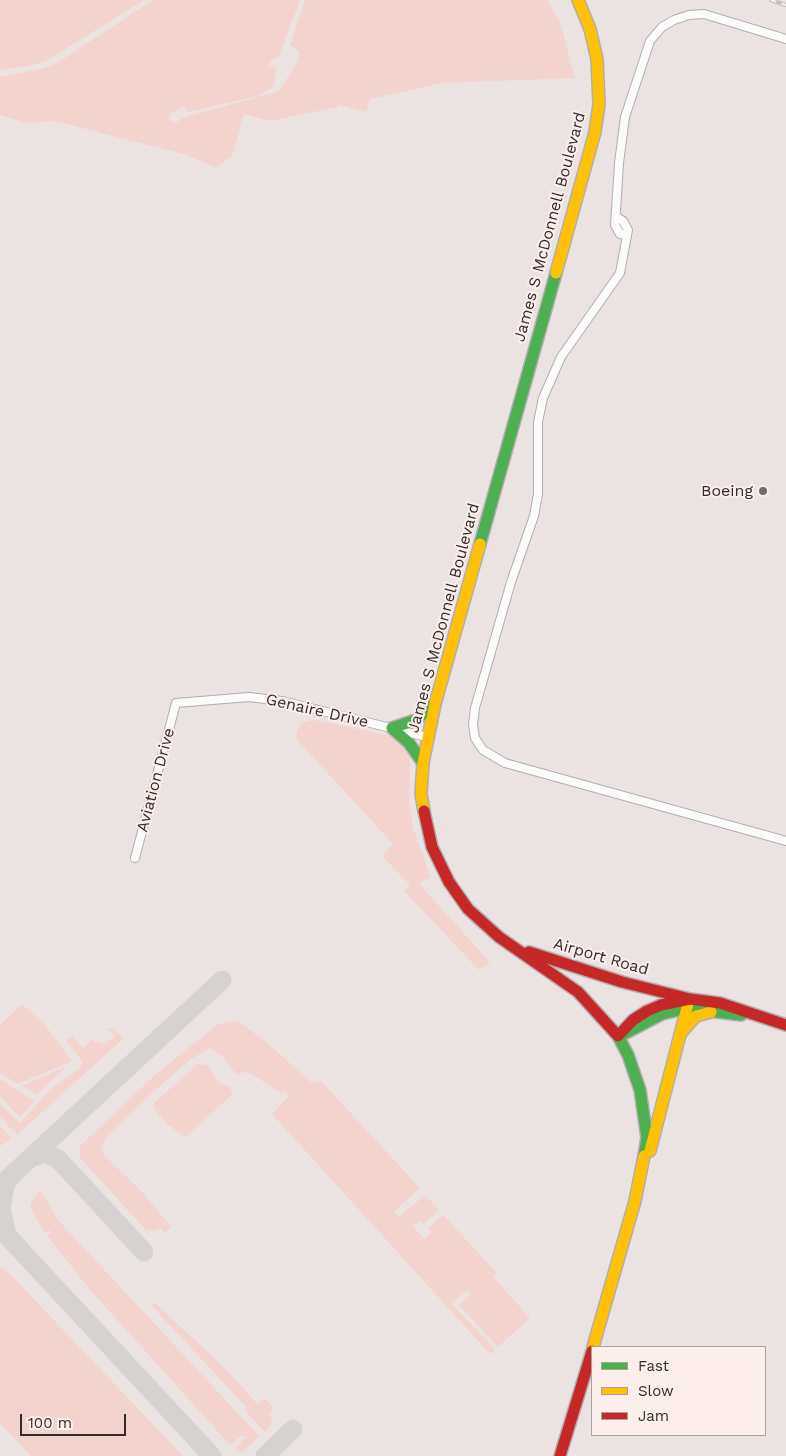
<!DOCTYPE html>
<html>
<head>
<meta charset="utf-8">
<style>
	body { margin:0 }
	#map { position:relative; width:786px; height:1456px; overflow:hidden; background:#eae3e2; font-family:"Work Sans",sans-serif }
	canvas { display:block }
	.legend { position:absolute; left:591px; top:1346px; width:175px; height:90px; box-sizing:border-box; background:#fbeeeb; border:1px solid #aba19f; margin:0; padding:6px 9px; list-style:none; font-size:15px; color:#322d2c }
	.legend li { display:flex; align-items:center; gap:10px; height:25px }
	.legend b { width:25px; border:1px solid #aba19f }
	.scale { position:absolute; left:20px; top:1414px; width:106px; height:22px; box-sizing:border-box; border:2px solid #322d2c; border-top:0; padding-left:6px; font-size:15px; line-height:18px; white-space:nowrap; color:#322d2c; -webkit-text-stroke:4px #fbeeeb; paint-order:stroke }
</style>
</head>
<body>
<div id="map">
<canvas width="786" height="1456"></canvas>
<ul class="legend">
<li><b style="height:6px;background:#4caf50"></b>Fast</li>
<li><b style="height:6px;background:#ffc107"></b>Slow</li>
<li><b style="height:6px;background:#c62828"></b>Jam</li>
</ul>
<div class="scale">100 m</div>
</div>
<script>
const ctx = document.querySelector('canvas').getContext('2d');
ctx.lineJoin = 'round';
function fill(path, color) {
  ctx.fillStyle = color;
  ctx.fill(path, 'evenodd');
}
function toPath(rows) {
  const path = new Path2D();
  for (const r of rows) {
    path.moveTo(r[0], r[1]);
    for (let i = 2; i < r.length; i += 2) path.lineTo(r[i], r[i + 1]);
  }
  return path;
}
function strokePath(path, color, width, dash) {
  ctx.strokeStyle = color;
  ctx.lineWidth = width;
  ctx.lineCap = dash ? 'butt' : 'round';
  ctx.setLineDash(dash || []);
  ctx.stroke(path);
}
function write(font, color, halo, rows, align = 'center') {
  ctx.font = font + ' "Work Sans",sans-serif';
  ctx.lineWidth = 4;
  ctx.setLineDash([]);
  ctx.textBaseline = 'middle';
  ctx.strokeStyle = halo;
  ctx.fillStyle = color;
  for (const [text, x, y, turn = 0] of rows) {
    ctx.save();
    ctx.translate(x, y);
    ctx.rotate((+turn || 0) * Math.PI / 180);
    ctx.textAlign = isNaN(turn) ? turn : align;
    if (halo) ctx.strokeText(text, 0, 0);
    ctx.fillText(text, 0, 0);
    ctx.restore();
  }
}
fill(toPath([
	[0,0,144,0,46,61,28,66,0,70],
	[153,0,300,0,279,56,271,61,269,66,277,68,273,87,257,96,188,112,187,109,182,107,171,113,169,120,175,123,183,118,279,91,298,61,299,51,290,45,305,0,547,0,560,22,575,78,442,83,370,99,366,112,339,105,338,107,270,121,244,114,232,156,216,168,187,155,55,121,28,123,0,115,0,77,37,70,54,65],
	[314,720,396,737,410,753,409,802,413,828,431,878,421,882,420,885,490,962,479,970,404,891,410,885,382,856,393,844,299,742,296,737,298,729,302,723],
	[22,1004,45,1025,72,1061,18,1084,0,1073,0,1025],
	[236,1020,265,1041,312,1083,321,1081,420,1188,394,1211,399,1217,425,1195,439,1210,423,1224,420,1221,413,1226,424,1239,431,1233,428,1228,443,1215,497,1273,493,1277,530,1318,498,1347,459,1305,471,1294,467,1290,451,1304,496,1350,490,1354,272,1114,289,1096,284,1091,281,1093,253,1075,246,1072,236,1074,223,1057,210,1048,191,1059,152,1093,104,1140,101,1149,103,1154,144,1194,171,1227,165,1233,160,1228,156,1231,146,1230,80,1158,80,1146,155,1075,217,1025],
	[107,1028,112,1028,124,1038,17,1135,0,1117,0,1104,20,1123,50,1090,81,1067,82,1063,79,1057,66,1040,72,1036,83,1048,91,1040,105,1044,115,1036],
	[198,1064,208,1065,215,1077,221,1084,228,1085,233,1094,185,1137,167,1124,153,1107,155,1102],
	[67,1066,37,1094,22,1086],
	[0,1079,34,1101,21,1116,19,1117,0,1096],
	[0,1126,12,1139,0,1146],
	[40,1190,58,1220,259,1436,243,1452,236,1451,235,1448,246,1437,242,1435,230,1445,91,1291,49,1238,47,1236,52,1233,49,1230,45,1233,30,1208,31,1202],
	[0,1267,9,1273,183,1456,31,1456,0,1423],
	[155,1303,226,1369,258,1405,264,1398,274,1408,269,1413,272,1419,271,1425,265,1432,245,1411,247,1408,151,1305]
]), '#f3d3ce');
strokePath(toPath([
	[32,1157,46,1153,58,1159,144,1252],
	[0,1186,222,980],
	[0,1228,212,1456],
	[7,1236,1,1208,5,1185,11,1176],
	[265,1456,293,1429]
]), '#d6d2d1', 19);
const street = toPath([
	[617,217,623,221,628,230,620,273,561,357,543,398,538,422,538,494,534,516,511,582,475,708,473,725,475,738,483,750,505,763,786,841],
	[626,235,620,234,615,225,619,163,625,117,650,41,662,27,674,20,689,15,704,14,786,39],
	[135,858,176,703,249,697,282,701,427,737]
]);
const fast = toPath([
	[480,544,556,273],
	[392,728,416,720,435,704],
	[392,728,409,743,423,763],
	[622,1035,662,1014,687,1008,741,1015],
	[618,1036,628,1055,640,1090,647,1138,644,1156]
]);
const slow = toPath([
	[556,273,595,132,599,104,597,59,590,29,578,0],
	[424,811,421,794,423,763,435,704,480,544],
	[682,1032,696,1016,711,1012],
	[650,1151,689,1000],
	[593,1347,635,1201,644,1156]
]);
const jam = toPath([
	[424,811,432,847,449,882,468,909,499,937,578,992,618,1036],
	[529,952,622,982,690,999],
	[618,1036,633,1020,647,1011,661,1005,690,999,720,1003,786,1025],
	[560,1456,592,1351]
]);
strokePath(street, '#b3aead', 10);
strokePath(fast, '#b3aead', 14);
strokePath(slow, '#b3aead', 14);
strokePath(jam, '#b3aead', 14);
strokePath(street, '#fcfbfb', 8);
strokePath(fast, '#4caf50', 11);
strokePath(slow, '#ffc107', 11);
strokePath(jam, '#c62828', 11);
const rail = toPath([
	[771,0,786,5]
]);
strokePath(rail, '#c2c0c0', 4);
strokePath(rail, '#fbeeeb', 2, [5.5]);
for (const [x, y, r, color] of [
	[763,491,5,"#726d6c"]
]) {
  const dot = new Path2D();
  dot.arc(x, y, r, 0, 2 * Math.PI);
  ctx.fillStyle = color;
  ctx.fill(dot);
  strokePath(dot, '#fbeeeb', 2);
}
write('16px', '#322d2c', '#fbeeeb', [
	["James S McDonnell Boulevard",550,227,-75],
	["James S McDonnell Boulevard",444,618,-75],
	["Genaire Drive",317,711,13],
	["Aviation Drive",156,780,-75],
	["Airport Road",601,957,16]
]);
write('16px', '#322d2c', '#fbeeeb', [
	["Boeing",753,491]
], 'right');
</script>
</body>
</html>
